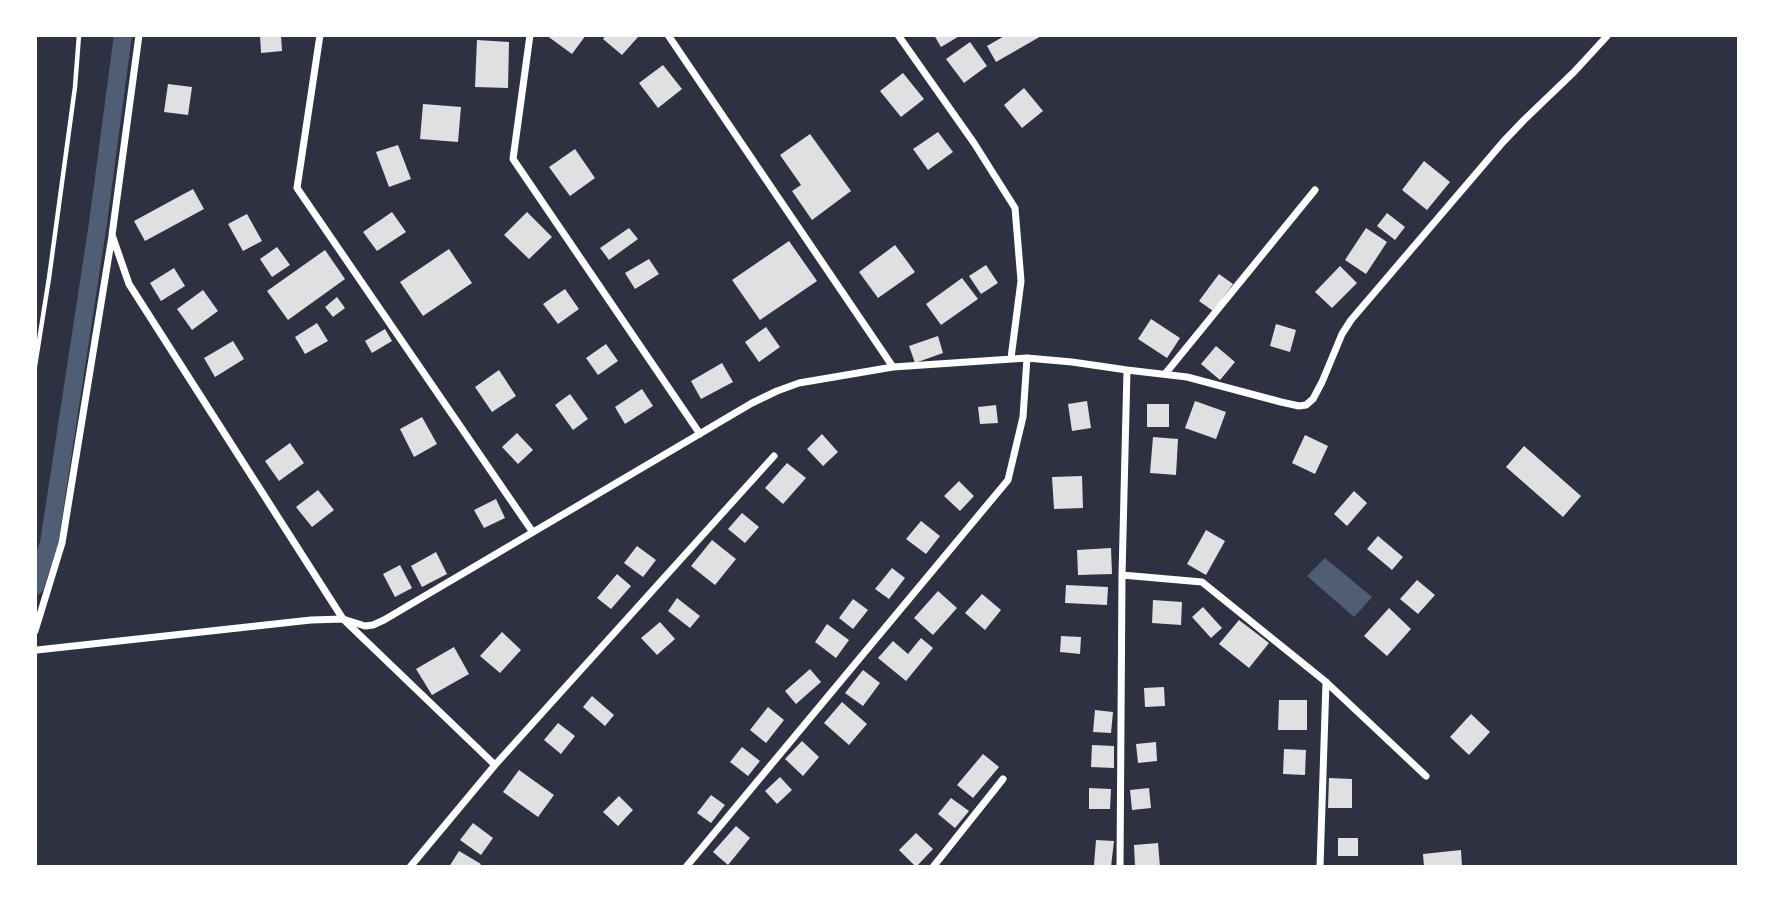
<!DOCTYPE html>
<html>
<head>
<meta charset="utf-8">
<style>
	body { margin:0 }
	#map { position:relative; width:1774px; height:902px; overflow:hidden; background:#2d3142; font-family:Overpass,sans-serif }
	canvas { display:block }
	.frame { position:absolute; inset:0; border:37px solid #fff; pointer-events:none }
</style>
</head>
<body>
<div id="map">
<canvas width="1774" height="902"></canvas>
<div class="frame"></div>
</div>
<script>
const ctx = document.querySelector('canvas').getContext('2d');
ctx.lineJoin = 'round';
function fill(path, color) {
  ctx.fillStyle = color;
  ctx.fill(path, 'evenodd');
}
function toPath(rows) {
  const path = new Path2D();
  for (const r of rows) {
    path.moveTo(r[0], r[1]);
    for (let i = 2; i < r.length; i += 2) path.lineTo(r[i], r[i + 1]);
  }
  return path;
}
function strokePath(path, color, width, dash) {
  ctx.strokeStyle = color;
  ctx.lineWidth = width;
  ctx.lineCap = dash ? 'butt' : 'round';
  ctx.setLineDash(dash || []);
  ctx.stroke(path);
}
fill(toPath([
	[1325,558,1372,597,1354,617,1307,576]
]), '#4f5d75');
strokePath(toPath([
	[35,586,49,543,98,223,123,35]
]), '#4f5d75', 18);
fill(toPath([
	[260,35,281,35,282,51,261,53],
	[546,35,586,35,572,54],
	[606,35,636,35,638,37,622,55,603,39],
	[934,35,961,35,941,47],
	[1006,35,1043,35,996,62,987,46],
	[477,40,509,42,508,88,475,87],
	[970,42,987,66,964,83,946,59],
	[663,65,682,89,658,108,639,83],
	[903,73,924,99,901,117,880,91],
	[168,84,192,87,188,115,164,112],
	[1024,88,1043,111,1022,128,1004,105],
	[423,104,461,107,458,142,420,139],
	[938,132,953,152,928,170,913,149],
	[810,134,851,191,812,220,792,191,801,185,780,155],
	[398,145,411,179,389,187,376,152],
	[575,149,595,178,570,196,549,167],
	[1424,161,1450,182,1427,210,1402,190],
	[193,189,204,209,145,241,134,221],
	[392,212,406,232,377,251,363,232],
	[527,212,552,237,529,259,504,235],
	[1387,213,1405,227,1395,240,1377,226],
	[247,214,262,241,243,251,228,224],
	[629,228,638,239,609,260,600,248],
	[1366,228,1387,242,1366,274,1345,260],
	[789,241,817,281,760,320,732,280],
	[895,245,915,272,878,298,859,272],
	[277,247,290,265,272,277,260,259],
	[449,249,472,283,423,316,400,282],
	[325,250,345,279,288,320,267,291],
	[649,259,659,274,635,289,625,273],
	[986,265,998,283,981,294,969,276],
	[1340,266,1357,283,1332,308,1315,292],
	[174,268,185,286,161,301,150,283],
	[1219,274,1233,284,1213,311,1199,301],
	[962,278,978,299,941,325,926,304],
	[565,289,579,309,558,324,543,304],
	[203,290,218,311,192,330,177,309],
	[337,297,345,308,333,317,325,307],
	[1151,319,1180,338,1167,358,1138,339],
	[317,323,328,341,305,354,295,337],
	[1276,324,1296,330,1290,352,1270,346],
	[766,327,780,347,759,362,745,342],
	[385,329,392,341,372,353,365,341],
	[938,336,943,353,915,363,909,346],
	[233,341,244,359,215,377,204,358],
	[606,344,618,361,598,375,586,358],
	[1216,346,1235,362,1220,380,1201,364],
	[722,363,733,382,701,399,691,381],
	[499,370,516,396,492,412,475,387],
	[642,389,653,406,625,424,615,407],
	[570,394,588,419,573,430,555,405],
	[1087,401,1091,428,1072,431,1068,404],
	[1195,401,1226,412,1216,439,1185,428],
	[1147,404,1169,404,1169,427,1147,427],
	[996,405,998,423,980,424,978,407],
	[422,417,437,444,414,457,400,429],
	[517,433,533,450,518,464,502,447],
	[822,434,838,452,823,466,807,449],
	[1305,435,1328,446,1315,474,1292,463],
	[1153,437,1178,439,1176,475,1150,473],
	[290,443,304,463,279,481,265,461],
	[1524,446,1581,496,1563,517,1506,467],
	[787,463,806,478,783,504,765,488],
	[1082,476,1083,508,1054,509,1052,477],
	[959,481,974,496,960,511,944,496],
	[318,490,334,510,312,527,296,507],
	[1354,491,1367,503,1347,526,1334,514],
	[496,499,505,518,484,528,474,510],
	[742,513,759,527,745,543,728,529],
	[921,521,940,536,926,554,906,539],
	[1206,530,1225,541,1206,575,1187,564],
	[1378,536,1403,557,1392,570,1367,549],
	[712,540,736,559,715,585,691,566],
	[637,546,656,560,643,577,624,563],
	[1111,548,1112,574,1078,575,1077,550],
	[436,552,447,574,422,587,411,566],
	[400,565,412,588,395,597,383,574],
	[892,568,905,578,889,599,875,589],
	[617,574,631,586,611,609,597,598],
	[1417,580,1435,595,1418,614,1400,599],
	[1066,585,1108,587,1107,605,1065,603],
	[938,591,957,608,933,635,914,618],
	[982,594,1001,610,985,630,965,613],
	[677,598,700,616,690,628,668,611],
	[853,599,868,610,853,629,839,618],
	[1153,600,1182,602,1181,625,1152,623],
	[1203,607,1222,628,1211,638,1192,617],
	[1389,608,1411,629,1387,656,1364,636],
	[1239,620,1269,643,1249,668,1219,644],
	[660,622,675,639,657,655,641,638],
	[827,624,849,640,836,658,815,642],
	[502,632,521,650,500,673,480,656],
	[1061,636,1081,637,1080,654,1060,652],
	[921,638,933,648,906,681,878,658,893,641,908,654],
	[454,647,469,674,432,695,416,669],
	[810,669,821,682,796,704,785,691],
	[863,670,880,683,863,706,845,693],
	[1164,687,1165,706,1145,707,1144,688],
	[592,696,614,715,605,726,583,707],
	[1279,700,1307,700,1307,730,1278,730],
	[842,702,867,724,849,745,824,723],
	[768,707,784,720,766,743,750,730],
	[1095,710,1113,712,1111,733,1093,732],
	[1471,714,1490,732,1469,755,1450,737],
	[558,723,575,736,561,754,544,740],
	[802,741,819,757,803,776,785,759],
	[1156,742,1157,761,1138,763,1136,744],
	[1092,745,1114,746,1114,768,1091,767],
	[742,747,760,761,748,776,730,762],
	[1284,749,1306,750,1305,775,1283,774],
	[983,754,999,767,973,798,957,785],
	[519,770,554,795,538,817,503,792],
	[780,777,792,790,777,804,765,791],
	[1329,778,1352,779,1352,808,1328,808],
	[1089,788,1111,789,1110,809,1089,809],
	[1149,788,1151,808,1132,810,1130,790],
	[711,795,725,805,711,823,697,813],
	[619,796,633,810,618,826,603,812],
	[951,798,969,811,955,828,938,814],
	[473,823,493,838,481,855,460,840],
	[736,826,750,838,728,865,713,852],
	[916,833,933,849,916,867,899,850],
	[1338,838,1358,838,1358,856,1338,856],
	[1096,840,1114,841,1111,867,1094,865],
	[1158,843,1160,867,1135,867,1134,845],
	[1461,850,1462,867,1424,867,1423,854],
	[459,851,481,864,479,867,449,867]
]), '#e0e0e3');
strokePath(toPath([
	[35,366,49,278,75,87,79,35]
]), '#fff', 4.5);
strokePath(toPath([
	[139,35,112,235,129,284,343,619,495,765],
	[320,35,297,188,532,531],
	[530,35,513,159,700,434],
	[668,35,893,367],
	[898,35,974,143,1015,208,1021,281,1011,358],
	[1165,374,1315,190],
	[1122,575,1202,582,1326,682,1426,776],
	[35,631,62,543,112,236],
	[37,650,311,620,343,619,365,626,373,625,384,620,752,403,777,391,799,383,893,367,1027,358,1072,362,1127,370,1187,377,1281,402,1299,406,1306,405,1313,399,1322,382,1342,334,1351,320,1503,142,1524,120,1574,72,1608,35],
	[410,867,495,765,774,456],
	[686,867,1008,480,1023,417,1027,358],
	[933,867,1003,779],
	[1120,867,1122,575,1127,370],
	[1320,867,1326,682]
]), '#fff', 7);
</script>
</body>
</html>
